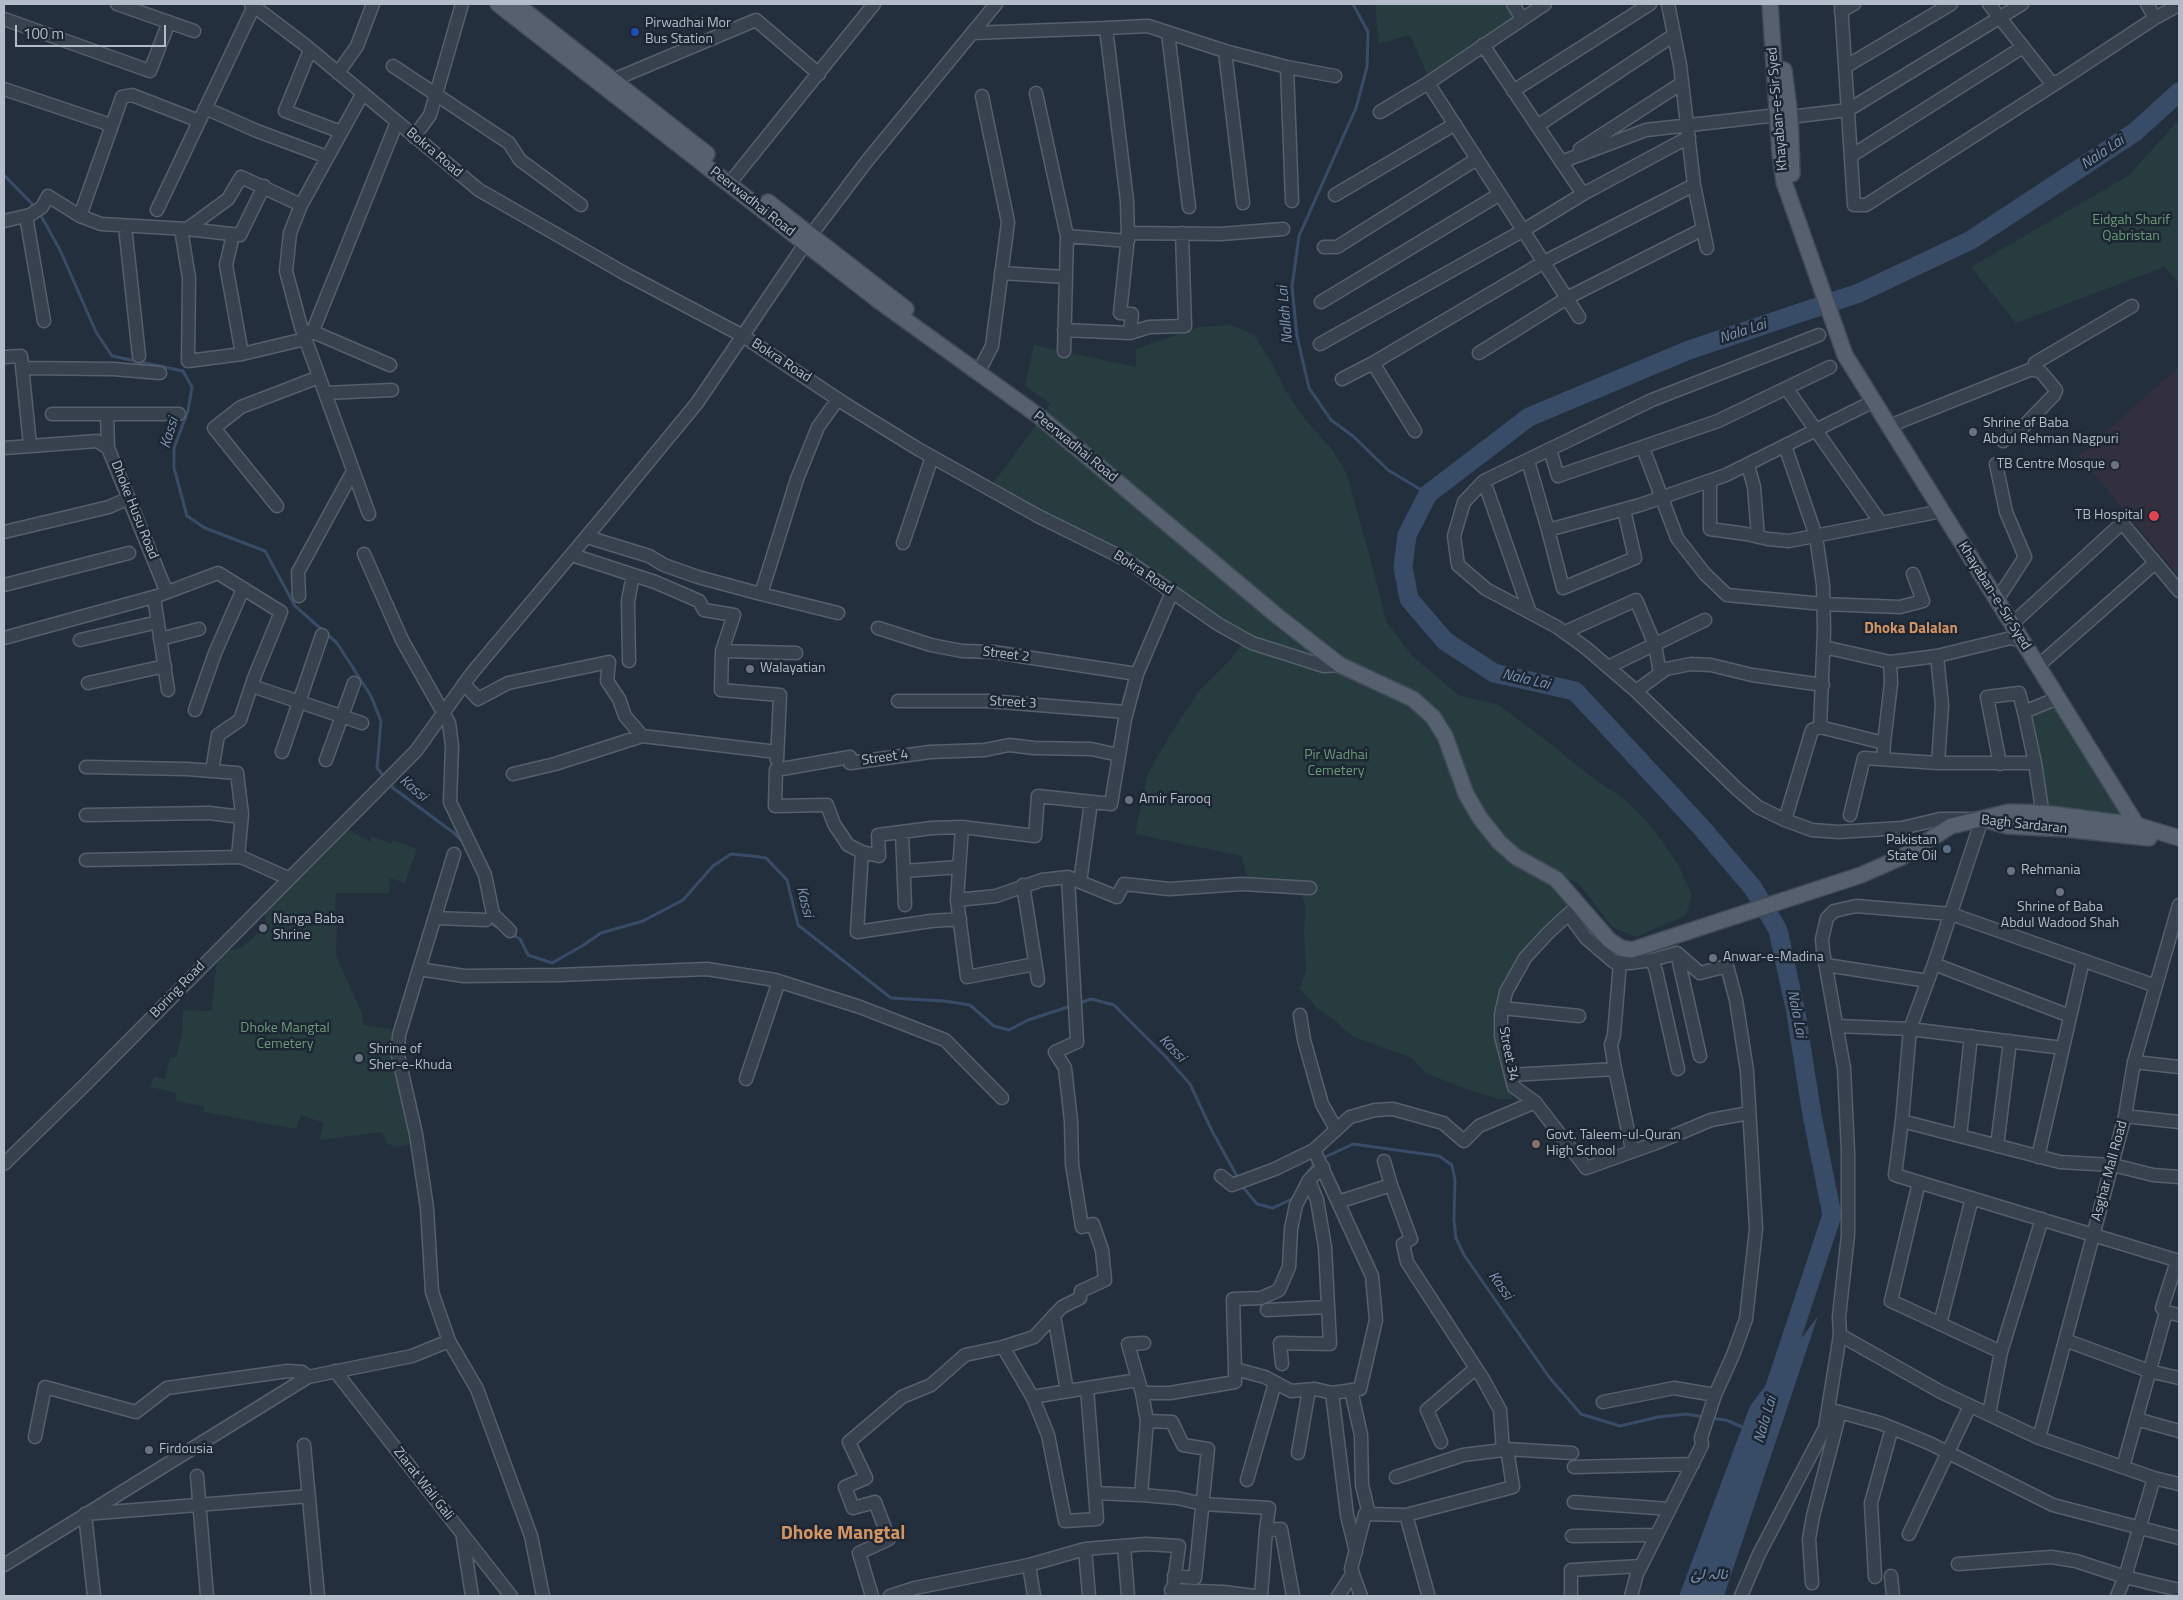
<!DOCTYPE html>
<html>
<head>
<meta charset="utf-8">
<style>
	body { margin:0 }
	#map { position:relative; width:2183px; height:1600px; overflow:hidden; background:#242f3e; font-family:"Titillium Web",sans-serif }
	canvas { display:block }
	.frame { position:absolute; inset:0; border:5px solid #b4bcc9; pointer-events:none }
	.scale { position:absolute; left:15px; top:25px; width:151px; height:22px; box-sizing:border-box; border:2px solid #b4bcc9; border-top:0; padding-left:6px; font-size:15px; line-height:18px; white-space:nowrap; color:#b4bcc9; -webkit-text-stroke:4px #1d2633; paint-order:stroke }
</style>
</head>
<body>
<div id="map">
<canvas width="2183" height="1600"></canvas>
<div class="frame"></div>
<div class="scale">100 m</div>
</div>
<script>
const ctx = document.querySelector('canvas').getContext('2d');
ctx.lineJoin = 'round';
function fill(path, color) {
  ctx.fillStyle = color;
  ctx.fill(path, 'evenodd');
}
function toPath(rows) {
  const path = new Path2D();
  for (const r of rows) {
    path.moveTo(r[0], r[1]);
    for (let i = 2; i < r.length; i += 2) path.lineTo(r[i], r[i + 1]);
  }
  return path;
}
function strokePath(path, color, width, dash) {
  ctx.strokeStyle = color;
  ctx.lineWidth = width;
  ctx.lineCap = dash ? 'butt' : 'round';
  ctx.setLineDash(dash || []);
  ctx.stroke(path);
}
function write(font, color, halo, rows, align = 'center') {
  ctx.font = font + ' "Titillium Web",Vazirmatn,sans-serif';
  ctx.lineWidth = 5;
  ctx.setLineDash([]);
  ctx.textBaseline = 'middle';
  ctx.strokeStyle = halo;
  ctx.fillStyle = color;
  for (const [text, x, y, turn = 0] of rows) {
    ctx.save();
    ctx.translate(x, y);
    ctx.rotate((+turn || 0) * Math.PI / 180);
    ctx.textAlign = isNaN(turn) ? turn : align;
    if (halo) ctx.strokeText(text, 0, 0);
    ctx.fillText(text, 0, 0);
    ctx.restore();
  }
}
fill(toPath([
	[2179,367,2179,576,2079,456]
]), '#32303f');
fill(toPath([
	[1375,4,1504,4,1516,22,1430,81,1410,35,1379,44],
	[2179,120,2179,283,2164,267,2016,323,1971,267,2128,176],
	[1231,325,1253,334,1272,363,1287,393,1306,421,1331,448,1347,474,1376,580,1386,621,1412,656,1460,696,1497,704,1538,734,1597,781,1623,798,1651,826,1678,864,1692,895,1686,915,1636,937,1612,927,1579,884,1490,841,1562,894,1571,904,1534,939,1503,980,1497,1004,1495,1027,1506,1064,1512,1099,1499,1099,1466,1089,1426,1073,1412,1058,1352,1036,1333,1019,1317,1008,1300,989,1306,970,1304,931,1306,907,1299,890,1248,884,1242,856,1135,834,1148,773,1173,730,1199,691,1232,658,1247,637,1171,583,1113,547,992,485,1045,413,1050,403,1025,386,1034,345,1136,367,1136,349,1199,327],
	[2058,698,2136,824,2044,813,2024,712],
	[344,827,370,842,372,836,391,844,393,840,417,849,405,883,390,878,389,893,336,893,335,909,337,925,336,956,361,1011,364,1025,390,1029,412,1144,396,1147,386,1143,382,1132,319,1140,324,1123,301,1115,296,1129,204,1112,204,1106,175,1101,177,1093,150,1087,154,1076,165,1079,170,1058,176,1057,183,1029,183,1010,211,1011,218,954,242,947,257,934,268,932,263,907]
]), '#263c3f');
fill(toPath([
	[1818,1316,1724,1596,1679,1596,1750,1406]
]), '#394c67');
strokePath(toPath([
	[1353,4,1368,32,1367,67,1356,108,1299,236,1292,287,1297,336,1309,388,1331,420,1353,436,1388,470,1428,494],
	[4,175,36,208],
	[40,214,60,250,96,332,112,356,183,371,192,387,188,411,174,448,174,468,187,516,205,528,265,551,295,606,337,643,371,696,381,721,377,768,385,778],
	[389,783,393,788,454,833,464,843],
	[491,918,493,925,501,929],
	[511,934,520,939,528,955,552,963,582,946,601,933,643,921,683,900,713,866,731,854,752,856,766,858,787,880,798,925,891,998,944,1001,970,1005,994,1026,1009,1030,1028,1020,1071,1006],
	[1077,1004,1091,999,1114,1005,1166,1057,1190,1084,1212,1131,1238,1178],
	[1321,1159,1353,1144,1439,1156,1452,1165,1455,1180,1454,1220,1456,1238,1464,1255,1549,1377,1581,1414,1620,1426,1658,1417,1686,1414,1704,1417],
	[1303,1179,1315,1162],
	[1242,1186,1257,1204,1273,1208,1294,1198],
	[1710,1418,1726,1420,1745,1428]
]), '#394c67', 3);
strokePath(toPath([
	[1775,1387,1832,1215,1812,1115,1796,1013,1778,930,1753,888,1701,827,1575,691,1494,673,1445,641,1409,599,1403,567,1407,535,1428,494,1529,417,1689,350,1859,293,1971,240,2135,132,2179,92]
]), '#394c67', 19);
const minor = toPath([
	[117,4,194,31],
	[251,4,305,45,479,190,624,273,743,336,845,404,918,449,1038,516,1125,559,1218,624,1252,643,1324,666,1340,665],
	[1513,4,1522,19],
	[1668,4,1680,65,1694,185,1707,248],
	[1841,4,1854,205,1866,205,2058,82],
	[1989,4,2050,81,2054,82,2058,82,2155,18,2179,5],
	[2147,4,2155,18],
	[1841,11,1854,4],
	[4,19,150,71,169,22],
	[1106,28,1148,26,1225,51,1287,67,1335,76],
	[972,33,1106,28,1127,201,1128,237,1120,313,1132,314,1130,333],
	[1168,33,1189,207],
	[1483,45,1583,194],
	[310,50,285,111,341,132],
	[1225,51,1243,203],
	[393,66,509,143,520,160,581,205],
	[1287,67,1292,201],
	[1845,67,1951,4],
	[338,73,357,46,373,4],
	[613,80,756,20,819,74],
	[1428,83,1579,317],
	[4,89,105,123],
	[1513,91,1650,4],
	[363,93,301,205,290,233,286,271,301,327,369,514],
	[1036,93,1067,236,1064,351],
	[205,108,257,131,327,157],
	[1380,112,1428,83,1545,4],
	[1790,117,1848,110,2022,4],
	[1537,126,1674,35],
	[414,137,430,115,462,4],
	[1580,149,1682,83],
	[1851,156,2023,47],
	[1561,162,1646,130,1778,115],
	[729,184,874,4],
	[1335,195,1455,124],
	[157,210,254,6],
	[26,216,44,321],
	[80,216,122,97,132,95,199,121],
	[4,221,30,215,42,207,48,196,80,216,101,224,187,229,228,199,241,177,301,205],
	[125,226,139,356],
	[181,229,189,278,188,361,242,354],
	[187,229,240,235,264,186],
	[1128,233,1221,234,1283,229],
	[233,235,226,265,242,354,305,339],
	[1067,236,1128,241],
	[1324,247,1337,247,1477,159],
	[1001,273,1066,277],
	[1321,302,1500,194],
	[1064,330,1130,333,1149,327,1185,326,1182,233],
	[305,331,318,334,390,365],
	[312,333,397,122],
	[1819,335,1652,400,1484,481,1464,502,1454,536,1458,565,1486,589,1557,627,1586,648,1636,691,1737,789,1758,807,1785,820,1812,830,1838,832,1902,828,1940,819,1982,819,1934,964,1910,1029,1902,1121,1895,1175,2179,1261],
	[1320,344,1524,230,1583,194,1689,137],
	[1479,353,1567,298,1703,229],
	[4,357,21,356,30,445],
	[1373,363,1415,431],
	[23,368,113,369,160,373],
	[2035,370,2035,363,2132,306],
	[978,373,992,346,1008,222,982,96],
	[1342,379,1373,363,1544,262,1694,185],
	[1787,389,1881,523],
	[325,393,392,390],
	[52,414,179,414],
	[107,414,108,448],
	[1889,426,2032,369,2041,372,2056,390,2054,395,2023,427,2003,441],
	[1785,446,1816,536,1823,585,1824,631,1820,727,1812,730,1785,820],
	[4,448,97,441,108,448,165,588],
	[1643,448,1677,538,1705,574,1727,595,1823,604,1900,607,1923,601,1913,574],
	[1550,450,1558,476,1718,421,1830,367],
	[1528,461,1548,530,1640,505,1726,475,1874,401],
	[1996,464,2006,512,2025,557,1997,600],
	[1748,465,1754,487,1758,537],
	[1484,481,1529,610],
	[1710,481,1710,529,1746,534,1768,539,1789,541,1942,511],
	[277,506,214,428,241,407,319,377],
	[1548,530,1563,588,1635,558,1624,510],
	[4,532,109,507,129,498],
	[587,537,649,556,664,565,698,577,761,594],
	[903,543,932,457],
	[364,554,402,640,449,723,452,746,450,802,485,875,493,914,510,931],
	[572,555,655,582,699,601,704,610,734,615,722,651],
	[4,585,129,553],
	[299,596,298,572,353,471],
	[154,597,168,690],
	[838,613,761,594,797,479,818,427,838,399],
	[2012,624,2122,523,2179,591],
	[878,628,931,645,962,651,993,652,1137,674],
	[1565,632,1636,600,1655,645,1660,673],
	[4,638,157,596,218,573,281,612,254,678,240,720,218,735,212,771],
	[160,639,199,629],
	[80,640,158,622],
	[1824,647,1890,662,1937,656,2011,638,2022,641],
	[1937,656,1942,705,1938,763],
	[629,661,628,601,633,575],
	[2038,666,2155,563],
	[1608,667,1705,620],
	[88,683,165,666],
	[464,684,478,699,508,683,609,662,607,681,619,699,625,716,642,736,777,752],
	[252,686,362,723],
	[1636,691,1666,669,1691,664,1711,665,1752,675,1823,685],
	[898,701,988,701,1126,712],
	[195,710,215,653,243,589],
	[1820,727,1884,743,1883,759],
	[1884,743,1891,683,1890,662],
	[282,752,322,635],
	[326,760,354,683],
	[777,760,780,695,721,690,722,651,796,653],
	[2000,764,1987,697,2019,693,2024,712],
	[86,767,187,769,237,773,242,814,238,857],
	[513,774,555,764,642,736],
	[86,815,209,813,241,817],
	[1850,815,1864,758,1938,763,2035,763],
	[2044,823,2035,763,2024,712,2058,698],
	[902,833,905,905],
	[862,852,848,845,834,824,827,805,775,806,776,770,850,757,850,763,930,752,985,750,1009,745,1034,748,1091,749,1119,755],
	[86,860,241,857,288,878],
	[904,871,959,867],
	[1068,877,1117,897,1124,884,1169,889,1242,884,1310,888],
	[1080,882,1091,802],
	[1023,885,1038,980],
	[957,900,967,977,1035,964],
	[1574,909,1548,933,1525,958,1506,992,1501,1015,1501,1036,1514,1087,1535,1102,1586,1168,1656,1143,1711,1120,1749,1113],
	[1569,915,1586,938,1614,962,1630,963,1652,960,1677,953,1700,973,1727,966,1736,1000,1747,1071,1756,1229,1746,1319,1733,1355,1715,1395,1701,1438,1702,1445,1637,1574,1631,1596],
	[435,918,486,920],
	[960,919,931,921,857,932,862,852,879,856,878,835,932,828,962,827],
	[1677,953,1700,1056],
	[1652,960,1656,971,1678,1069],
	[1934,964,2070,1016],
	[1826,965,1928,981],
	[419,969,464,976,559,975,707,969,775,980,860,1007,945,1040,1002,1098],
	[1502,1008,1579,1016],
	[1300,1015,1304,1040,1322,1104,1336,1129],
	[1837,1026,1910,1029,2063,1048],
	[2134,1062,2179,1067],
	[1615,1069,1611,1045,1614,1035,1620,962],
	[1511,1075,1615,1069,1632,1150],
	[746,1079,779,981],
	[2125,1116,2179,1122],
	[1902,1121,2060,1162,2113,1165,2153,1175,2179,1177],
	[1960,1136,1971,1036],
	[1997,1146,2010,1041],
	[2038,1157,2083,960],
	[4,1164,86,1084,416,751,472,673,608,511,697,403,811,235,867,161,996,4],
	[1221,1176,1232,1185,1275,1169,1314,1150],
	[1309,1180,1296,1205,1291,1229,1289,1267,1279,1290,1261,1298,1233,1299,1235,1369,1265,1377,1291,1391,1315,1389,1332,1393],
	[1919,1182,1891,1301,2001,1352],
	[1391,1185,1411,1239,1403,1244,1407,1262,1483,1379,1500,1410,1503,1450,1507,1449,1513,1487,1406,1515],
	[1338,1202,1391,1185,1384,1161],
	[2177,1261,2162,1308,2166,1312,2179,1315],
	[1267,1310,1327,1307],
	[1054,1315,1067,1391],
	[1940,1324,1972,1198],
	[1840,1335,1941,1392,2039,1438,2154,1478,2179,1484],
	[2065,1340,2149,1371,2179,1378],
	[449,1341,477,1389,531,1536,543,1596],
	[1144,1343,1128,1344,1142,1393,1170,1393,1235,1382,1235,1369],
	[1003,1347,1034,1337,1062,1307,1080,1298,1081,1291,1105,1280,1102,1250,1093,1224,1082,1227,1072,1164,1071,1121,1065,1068,1055,1052,1077,1042,1068,877,1042,880,996,896,957,900,962,827,1035,836,1038,796,1111,804,1125,719,1137,674,1172,592],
	[1282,1364,1280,1343,1330,1344,1325,1247,1317,1200,1309,1180,1323,1167],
	[335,1371,511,1596],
	[1138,1380,1087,1388,1095,1493,1141,1495,1147,1421],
	[1351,1390,1361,1435,1362,1485,1369,1514],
	[1142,1393,1147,1421,1172,1422,1183,1445,1208,1449,1195,1578,1174,1576],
	[1032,1397,1087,1388],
	[1603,1402,1674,1388,1715,1395],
	[1828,1409,1880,1423,1929,1443,2053,1505,2179,1538],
	[1989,1414,2001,1352,2042,1219],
	[2136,1419,2179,1431],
	[35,1437,45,1387,136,1412,167,1388,288,1371,302,1372,308,1377],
	[2039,1438,2125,1116,2134,1062,2179,905],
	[1441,1442,1427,1410,1476,1368],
	[304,1445,318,1596],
	[1507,1449,1572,1453],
	[1298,1453,1309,1390],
	[1574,1467,1693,1464],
	[2123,1467,2166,1312],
	[197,1476,207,1596],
	[1396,1477,1463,1455,1503,1450],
	[1247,1480,1275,1383],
	[1141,1495,1177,1498,1203,1504,1269,1508,1266,1530],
	[1574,1502,1670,1509],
	[1909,1534,1970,1406],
	[1572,1536,1657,1535],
	[463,1538,472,1596],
	[1124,1546,1128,1596],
	[1356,1552,1347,1515,1332,1393,1360,1389,1376,1320,1372,1276,1314,1150,1350,1117,1375,1110,1393,1109,1443,1123,1464,1141,1479,1126,1535,1102],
	[1958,1564,2051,1557,2076,1561,2125,1577,2179,1590],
	[4,1565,308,1377,412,1356,449,1341,432,1292,427,1208,416,1134,398,1055,399,1035,454,854],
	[1029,1565,1034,1596],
	[1891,1576,1893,1596],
	[1875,1577,1871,1503,1892,1428],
	[1812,1583,1809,1539,1813,1516,1840,1412],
	[1171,1590,1223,1592,1255,1596],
	[94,1596,85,1514,309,1496],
	[872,1596,859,1553,889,1539,875,1502,853,1508,845,1487,866,1478,849,1442,902,1397,931,1385,965,1355,1003,1347,1033,1398,1048,1435,1065,1521,1097,1519,1095,1493],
	[890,1596,915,1588,1029,1565,1085,1549],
	[1089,1596,1085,1549,1146,1544,1179,1546,1172,1596],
	[1261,1596,1266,1530,1281,1529,1293,1596],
	[1338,1596,1353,1573],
	[1361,1596,1351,1569,1365,1514,1406,1515,1428,1594],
	[1571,1596,1571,1570,1641,1566],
	[1741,1596,1759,1554,1825,1428,1840,1335,1839,1317,1848,1235,1848,1152,1844,1068,1823,951,1822,939,1827,918,1834,911,1856,906,1951,914,2156,986],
	[2117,1596,2125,1577,2154,1478]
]);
const major = toPath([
	[498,4,879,301,1040,417,1276,615,1340,665,1413,699,1433,717,1445,736,1466,794,1480,818,1499,842,1516,857,1556,879,1609,940,1621,948,1632,950,1650,944,1861,875,1902,857,1951,826,2009,812,2044,813,2137,825,2179,838],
	[516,4,707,154],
	[1770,4,1780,153,1784,182,1845,355,2141,832],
	[1784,70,1790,117,1792,174],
	[768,202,906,309],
	[1982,819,2008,826,2065,829,2149,838]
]);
strokePath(minor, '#565f6c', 15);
strokePath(major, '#414a57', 18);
strokePath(minor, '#38414e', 12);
strokePath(major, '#56606e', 15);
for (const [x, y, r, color] of [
	[635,32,5,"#1a4fb4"],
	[1973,432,5,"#6b7280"],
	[2115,465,5,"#6b7280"],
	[2154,516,6,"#e0444e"],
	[750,669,5,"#6b7280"],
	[1129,800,5,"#6b7280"],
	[1947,849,5,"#5c6f8a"],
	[2011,871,5,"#6b7280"],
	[2060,892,5,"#6b7280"],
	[263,928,5,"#6b7280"],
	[1713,958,5,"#6b7280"],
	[359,1058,5,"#6b7280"],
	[1536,1144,5,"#8d6e63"],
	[149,1450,5,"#6b7280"]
]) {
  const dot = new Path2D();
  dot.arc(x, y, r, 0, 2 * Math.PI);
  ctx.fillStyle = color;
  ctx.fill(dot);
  strokePath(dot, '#1d2633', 2);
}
write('14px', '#b4bcc9', '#1d2633', [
	["Pirwadhai Mor",645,24],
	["Bus Station",645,40],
	["Shrine of Baba",1983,424],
	["Abdul Rehman Nagpuri",1983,440],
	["TB Centre Mosque",2105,465,"right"],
	["TB Hospital",2143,516,"right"],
	["Walayatian",760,669],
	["Amir Farooq",1139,800],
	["Pakistan",1937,841,"right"],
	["State Oil",1937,857,"right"],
	["Rehmania",2021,871],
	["Shrine of Baba",2060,908,"center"],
	["Abdul Wadood Shah",2060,924,"center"],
	["Nanga Baba",273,920],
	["Shrine",273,936],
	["Anwar-e-Madina",1723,958],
	["Shrine of",369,1050],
	["Sher-e-Khuda",369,1066],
	["Govt. Taleem-ul-Quran",1546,1136],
	["High School",1546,1152],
	["Firdousia",159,1450]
], 'left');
write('14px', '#b4bcc9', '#1d2633', [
	["Khayaban-e-Sir Syed",1778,109,-95],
	["Bokra Road",434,153,40],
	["Peerwadhai Road",752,202,38],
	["Bokra Road",781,361,33],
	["Peerwadhai Road",1075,447,39],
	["Dhoke Husu Road",134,510,68],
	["Bokra Road",1143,573,33],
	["Khayaban-e-Sir Syed",1994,596,58],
	["Street 2",1006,655,7],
	["Street 3",1013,703,3],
	["Street 4",885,758,-8],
	["Bagh Sardaran",2024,825,6],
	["Boring Road",178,990,-46],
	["Street 34",1508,1054,79],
	["Asghar Mall Road",2110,1171,-75],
	["Ziarat Wali Gali",423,1484,52]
]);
write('14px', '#6b9a76', '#1d2633', [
	["Eidgah Sharif",2131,221],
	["Qabristan",2131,237],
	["Pir Wadhai",1336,756],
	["Cemetery",1336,772],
	["Dhoke Mangtal",285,1029],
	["Cemetery",285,1045]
]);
write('italic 15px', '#7c92b1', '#1d2633', [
	["Nala Lai",2103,153,-34],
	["Nallah Lai",1286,315,-95],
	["Nala Lai",1743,332,-18],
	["Kassi",170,433,-73],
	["Nala Lai",1526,680,13],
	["Kassi",413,789,40],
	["Kassi",804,902,76],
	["Nala Lai",1796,1014,79],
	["Kassi",1172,1049,46],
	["Kassi",1500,1286,55],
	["Nala Lai",1766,1420,-74],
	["نالہ لئ",1709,1575]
]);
write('bold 15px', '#d59563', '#1d2633', [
	["Dhoka Dalalan",1911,629]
]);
write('bold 19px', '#d59563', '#1d2633', [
	["Dhoke Mangtal",843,1534]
]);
</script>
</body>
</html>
